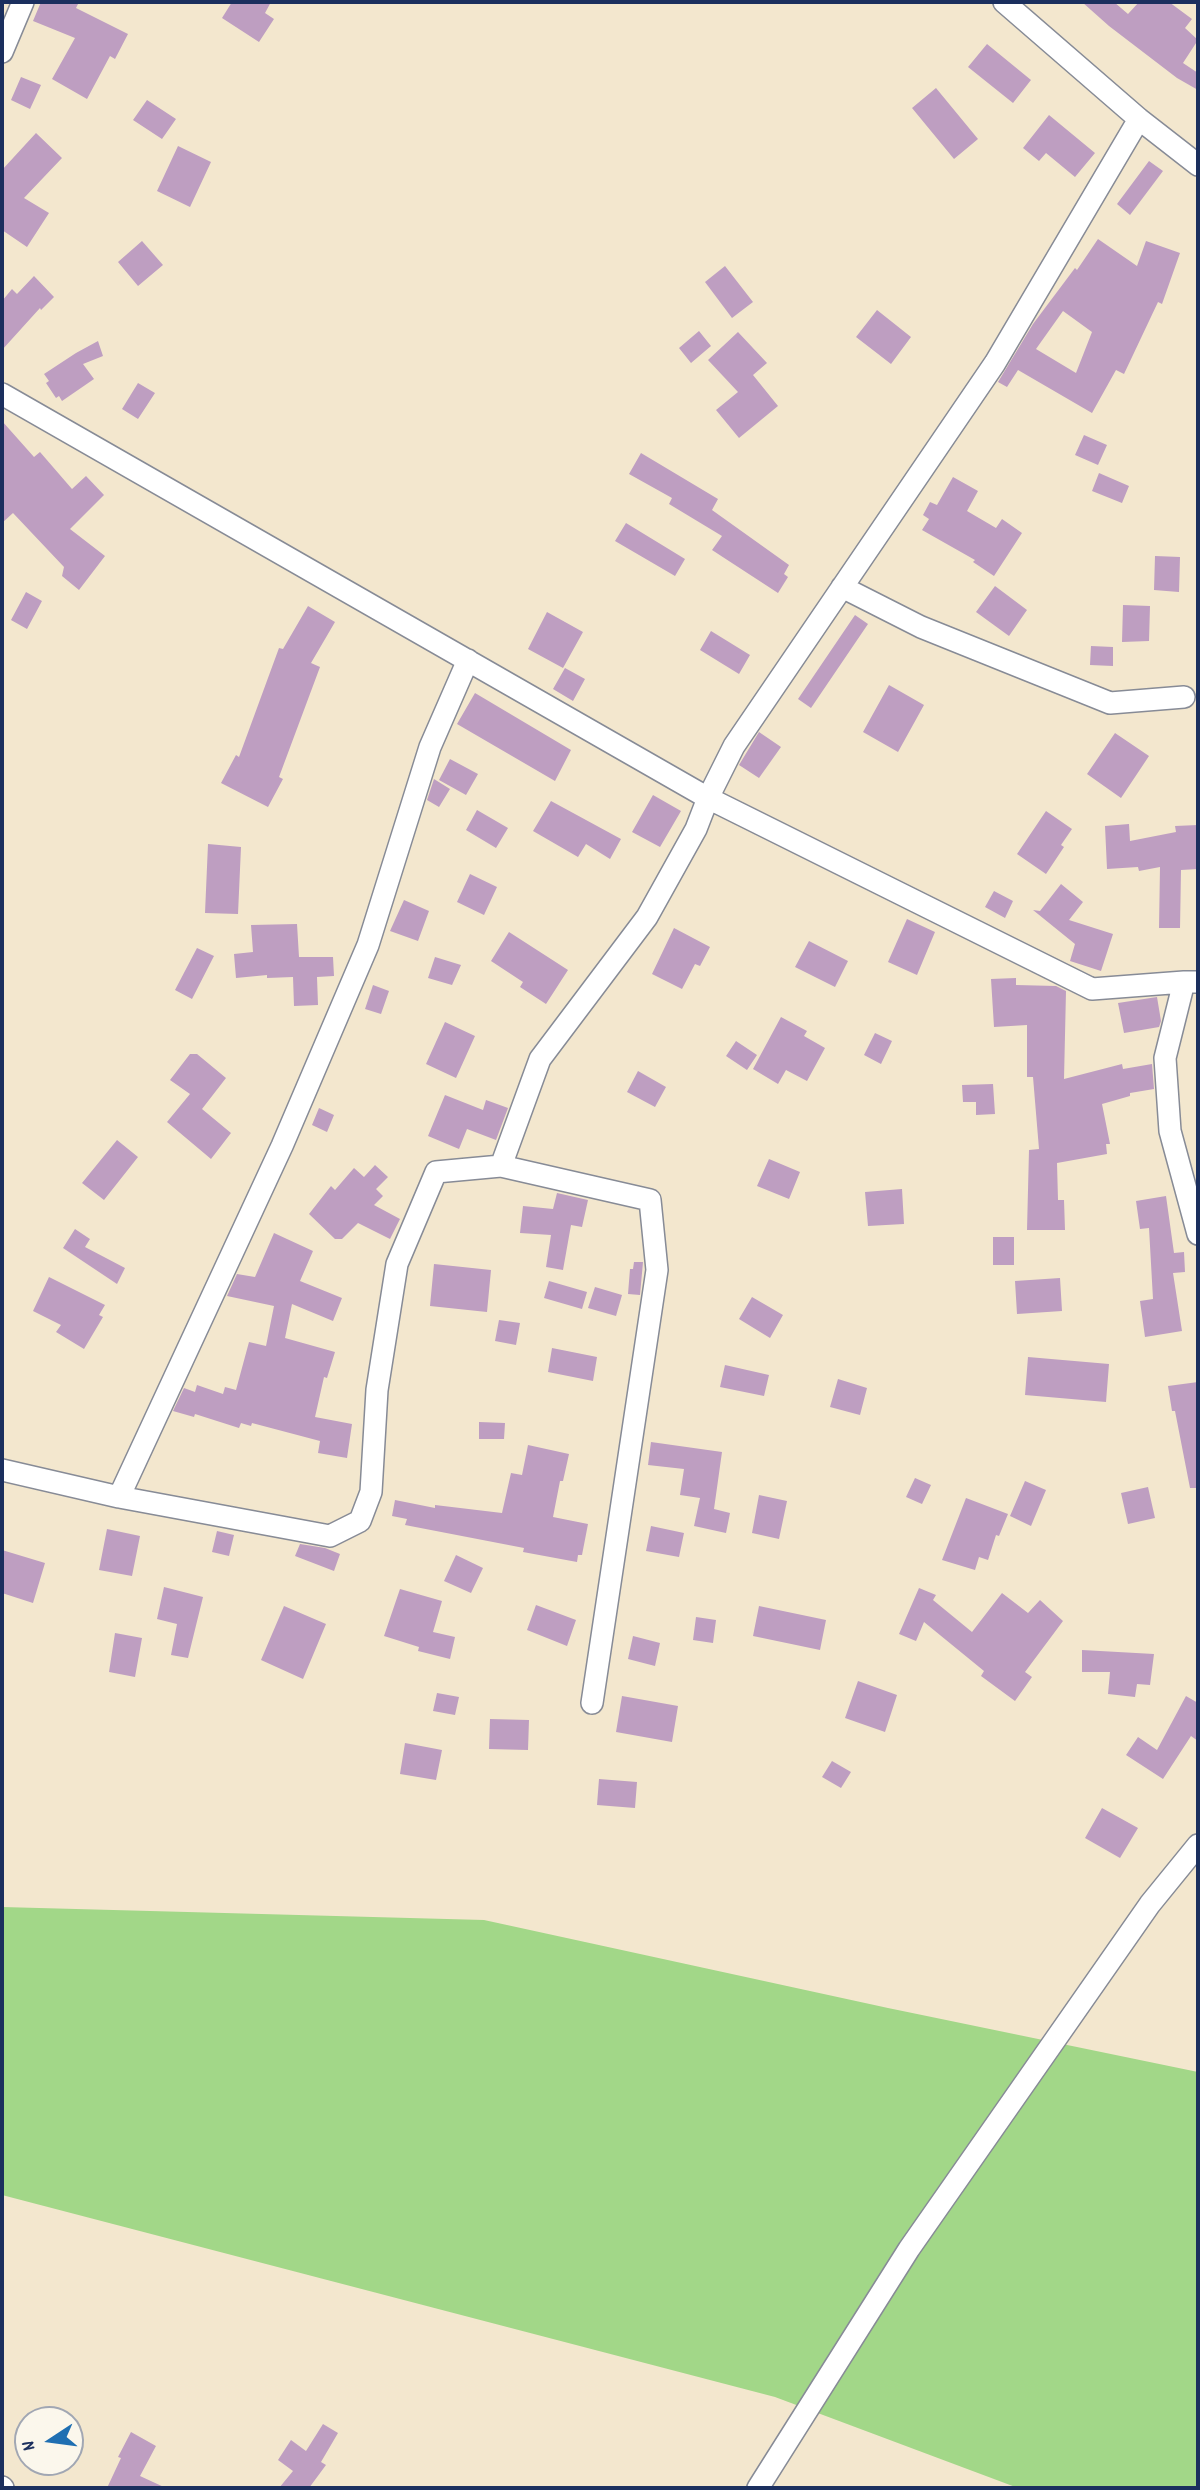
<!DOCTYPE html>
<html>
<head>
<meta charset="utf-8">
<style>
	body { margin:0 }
	#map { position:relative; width:1200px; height:2490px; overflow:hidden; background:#f3e7ce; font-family:Dekko,sans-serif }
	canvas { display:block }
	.frame { position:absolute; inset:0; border:4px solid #1b2f5e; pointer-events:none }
	.north { position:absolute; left:14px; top:2406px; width:70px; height:70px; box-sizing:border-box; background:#fbf7ec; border:2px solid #a1a7b3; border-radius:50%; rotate:257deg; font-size:19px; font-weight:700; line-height:28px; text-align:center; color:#1b2f5e }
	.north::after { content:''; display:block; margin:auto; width:24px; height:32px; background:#1f6fb2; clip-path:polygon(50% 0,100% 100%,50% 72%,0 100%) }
</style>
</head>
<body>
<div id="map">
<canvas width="1200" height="2490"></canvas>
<div class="frame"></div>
<div class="north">N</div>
</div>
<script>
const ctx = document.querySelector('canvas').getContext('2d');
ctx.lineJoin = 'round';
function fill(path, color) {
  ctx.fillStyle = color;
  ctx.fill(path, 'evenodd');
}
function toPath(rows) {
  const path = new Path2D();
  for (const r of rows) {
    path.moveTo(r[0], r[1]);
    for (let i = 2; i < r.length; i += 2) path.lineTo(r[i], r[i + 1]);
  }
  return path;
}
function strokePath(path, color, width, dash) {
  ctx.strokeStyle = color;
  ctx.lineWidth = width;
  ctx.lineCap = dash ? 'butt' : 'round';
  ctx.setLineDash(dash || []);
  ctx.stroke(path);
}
fill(toPath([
	[2,1907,484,1920,888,2008,1198,2072,1198,2488,1018,2488,775,2397,2,2195]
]), '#a2d788');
fill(toPath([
	[41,2,79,2,76,8,128,34,115,59,110,56,87,99,52,79,75,38,33,21],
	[232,2,271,2,265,13,274,19,259,42,222,18],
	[1082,2,1114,2,1128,14,1139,2,1169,2,1192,19,1185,28,1198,40,1183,63,1198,73,1198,90,1177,78,1109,26],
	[987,44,1031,80,1013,103,968,67],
	[21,77,41,85,30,109,11,100],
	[936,88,978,139,954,159,912,108],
	[147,100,176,119,162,139,133,120],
	[1049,115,1095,153,1075,177,1046,153,1039,161,1023,148],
	[36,133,62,158,24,198,49,213,27,247,2,230,2,170],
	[178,146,211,162,190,207,157,191],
	[1149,161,1163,171,1130,215,1117,204],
	[1098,239,1137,266,1146,241,1180,253,1162,304,1158,302,1124,374,1116,370,1092,413,1018,370,1007,387,998,382,1033,324,1075,268,1077,270],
	[1063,311,1092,332,1076,373,1036,349],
	[142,241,163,265,138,286,118,262],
	[725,266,753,302,732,318,705,282],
	[34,276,54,297,41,310,40,308,2,350,2,301,12,289,17,294],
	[877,310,911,337,891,364,856,337],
	[699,331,711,346,691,363,679,348],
	[738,332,767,363,753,375,778,406,739,438,716,410,738,392,708,360],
	[98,341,103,356,83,364,94,379,62,401,59,396,56,398,46,383,49,381,44,374,76,353],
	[138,383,155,393,138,419,122,409],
	[2,421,34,457,40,452,72,489,86,476,104,495,70,529,105,556,79,590,62,576,64,567,13,513,2,523],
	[1084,435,1107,445,1098,465,1075,455],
	[641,453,718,499,712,510,789,565,784,574,788,577,778,593,712,550,722,536,669,504,672,498,629,474],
	[1099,473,1129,486,1122,503,1092,491],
	[953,477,978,491,967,511,996,528,1002,519,1022,533,994,576,973,562,975,560,922,530,929,519,923,515,930,502,937,505],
	[626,523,685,559,675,576,615,541],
	[1155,556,1180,557,1179,592,1154,590],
	[995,586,1027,610,1009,636,976,612],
	[26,592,42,601,27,629,11,620],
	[1123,605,1150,606,1149,641,1122,642],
	[308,606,335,622,311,663,320,667,279,777,283,779,268,807,221,783,236,755,239,757,279,648,283,649],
	[547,612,583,632,563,668,528,649],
	[855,615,868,624,811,708,798,699],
	[711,631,750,655,739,674,700,650],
	[1091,646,1113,647,1113,666,1090,665],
	[565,668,585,679,573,701,553,689],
	[889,685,924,705,898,752,863,732],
	[475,693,571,750,555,781,457,724],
	[759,732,781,747,759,778,739,765],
	[1115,733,1149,756,1121,798,1087,774],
	[450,759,478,774,466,795,439,780],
	[434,779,450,789,439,807,427,800],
	[653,795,681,811,660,847,632,832],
	[551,801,621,839,610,859,586,844,578,857,533,831],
	[477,810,508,828,496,848,466,830],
	[1046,811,1072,829,1061,845,1064,847,1046,874,1017,854],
	[1129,824,1130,841,1176,832,1175,826,1198,825,1198,869,1181,870,1180,928,1159,928,1160,867,1139,871,1138,867,1107,869,1105,826],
	[208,844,241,847,238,914,205,913],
	[470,874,497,887,484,915,457,902],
	[1061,884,1083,902,1069,920,1113,934,1101,971,1070,961,1075,944,1033,910,1040,911],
	[994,891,1013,901,1005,918,985,907],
	[404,900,429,911,418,941,390,931],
	[907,919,935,932,917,975,888,962],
	[297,924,299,957,333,957,334,976,317,977,318,1005,294,1006,293,977,267,978,267,975,236,978,234,954,253,952,251,925],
	[674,928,710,947,700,966,695,964,682,989,652,974],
	[509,932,568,970,546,1004,520,987,523,982,491,961],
	[809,941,848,961,835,987,795,967],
	[197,948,214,956,192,999,175,990],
	[435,957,461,965,452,985,428,978],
	[1016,978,1016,985,1056,986,1066,991,1064,1079,1122,1064,1123,1069,1152,1064,1154,1089,1130,1093,1130,1096,1102,1104,1110,1144,1106,1144,1107,1154,1057,1163,1058,1200,1064,1200,1065,1230,1027,1230,1029,1150,1039,1149,1033,1077,1027,1077,1027,1025,994,1027,991,979],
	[373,985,389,991,381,1014,365,1009],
	[1157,997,1161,1021,1159,1027,1124,1033,1118,1003],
	[781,1017,807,1031,804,1036,825,1048,807,1081,786,1070,778,1084,753,1069],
	[445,1022,475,1036,456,1078,426,1064],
	[875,1033,892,1041,881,1064,864,1055],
	[736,1041,757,1055,747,1070,726,1056],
	[190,1054,197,1054,226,1078,202,1109,231,1133,211,1159,167,1122,190,1094,170,1080],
	[638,1071,666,1087,655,1107,627,1092],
	[993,1084,995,1114,976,1115,976,1102,963,1102,962,1085],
	[445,1095,483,1110,486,1100,508,1108,496,1140,467,1129,459,1149,428,1136],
	[319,1108,334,1115,327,1132,312,1125],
	[117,1140,138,1157,104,1200,82,1183],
	[769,1159,800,1172,789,1199,757,1186],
	[375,1165,388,1177,376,1189,383,1196,374,1205,400,1219,390,1239,358,1223,342,1239,335,1239,309,1214,331,1186,335,1190,354,1168,364,1177],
	[902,1189,904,1224,868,1226,865,1192],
	[557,1193,588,1200,582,1227,571,1225,563,1270,546,1267,551,1235,520,1233,523,1206,553,1209],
	[1166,1196,1174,1253,1184,1252,1185,1272,1173,1273,1182,1331,1145,1337,1140,1301,1153,1299,1149,1228,1140,1229,1136,1201],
	[75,1229,90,1239,85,1247,125,1268,117,1284,63,1248],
	[274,1233,313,1251,300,1281,342,1298,333,1321,292,1304,285,1338,335,1352,327,1378,324,1377,315,1417,352,1424,347,1458,318,1453,320,1441,252,1423,251,1426,241,1423,239,1428,195,1414,194,1417,173,1411,184,1388,195,1392,197,1385,223,1394,225,1387,236,1390,249,1342,266,1346,274,1306,227,1296,237,1274,255,1277],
	[993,1237,1014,1237,1014,1265,993,1265],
	[634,1262,643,1262,640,1295,628,1294,630,1269,633,1269],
	[434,1264,491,1270,487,1312,430,1306],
	[49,1277,105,1305,99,1315,103,1317,84,1349,56,1332,61,1325,33,1311],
	[1060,1278,1062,1311,1017,1314,1015,1281],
	[549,1281,587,1292,582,1309,544,1298],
	[595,1287,622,1295,616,1316,588,1308],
	[752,1297,783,1315,770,1338,739,1319],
	[499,1320,520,1323,516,1345,495,1341],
	[552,1348,597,1357,593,1381,548,1372],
	[1028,1357,1109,1364,1106,1402,1025,1395],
	[725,1365,769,1375,764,1396,720,1387],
	[838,1379,867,1388,860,1415,830,1407],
	[1198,1382,1198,1488,1190,1488,1175,1411,1172,1411,1168,1386],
	[479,1422,505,1423,504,1439,479,1439],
	[651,1442,722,1452,714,1509,730,1513,726,1533,694,1526,700,1498,680,1495,684,1469,648,1465],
	[528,1445,569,1454,563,1481,560,1481,553,1517,588,1524,582,1555,578,1555,577,1562,523,1552,524,1548,405,1525,407,1519,392,1516,395,1500,435,1508,435,1505,502,1513,511,1473,522,1475],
	[915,1478,931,1485,922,1504,906,1497],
	[1025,1481,1046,1490,1031,1526,1010,1516],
	[1148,1487,1155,1518,1128,1524,1121,1493],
	[759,1495,787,1501,779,1539,752,1533],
	[966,1498,1008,1514,999,1536,996,1535,988,1560,979,1557,975,1570,942,1560],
	[651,1526,684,1533,679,1557,646,1551],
	[107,1529,140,1536,132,1576,99,1570],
	[217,1531,234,1535,229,1556,212,1552],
	[300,1544,325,1548,340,1554,334,1571,295,1556],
	[2,1550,45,1563,33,1603,2,1593],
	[456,1555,483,1568,471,1593,444,1581],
	[164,1587,203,1597,188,1658,171,1655,177,1624,157,1619],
	[919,1588,936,1595,933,1600,972,1632,1002,1593,1028,1613,1040,1600,1063,1621,1025,1672,1032,1677,1015,1701,981,1676,984,1671,924,1622,916,1641,899,1634],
	[400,1589,442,1601,433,1632,455,1637,450,1659,418,1651,419,1647,384,1636],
	[536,1605,576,1620,567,1646,527,1630],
	[284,1606,326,1624,303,1679,261,1660],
	[759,1606,826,1620,820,1650,753,1636],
	[696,1617,716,1620,713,1643,693,1640],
	[115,1633,142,1638,135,1677,109,1672],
	[633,1636,660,1643,655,1666,628,1659],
	[1082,1650,1154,1654,1150,1685,1137,1684,1135,1697,1108,1694,1110,1672,1082,1672],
	[858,1681,897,1695,885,1732,845,1718],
	[437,1693,459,1697,455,1715,433,1711],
	[622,1696,678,1706,672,1742,616,1732],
	[1186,1696,1198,1703,1198,1741,1191,1736,1163,1779,1126,1755,1138,1737,1157,1750],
	[490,1719,529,1720,528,1750,489,1749],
	[405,1743,442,1750,436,1780,400,1774],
	[832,1761,851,1772,841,1788,822,1777],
	[599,1779,637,1782,635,1808,597,1805],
	[1102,1808,1138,1828,1120,1858,1085,1838],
	[323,2424,338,2433,321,2462,326,2465,309,2488,279,2488,293,2471,278,2460,291,2440,306,2451],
	[131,2432,156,2446,140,2476,166,2488,107,2488,121,2458,118,2457]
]), '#be9ec1');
const minor = toPath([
	[1004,2,1139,119,1198,165],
	[2,52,23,2],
	[2,394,708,798,1092,989,1184,982],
	[842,587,921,627,1110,703,1184,697],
	[1196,982,1184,982,1165,1058,1170,1131,1198,1234],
	[501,1166,540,1059,647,917,696,829,708,798,734,746,995,363,1139,119],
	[2,1470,119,1497,330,1536,360,1521,371,1492,377,1390,397,1264,436,1172,501,1166,650,1200,657,1270,592,1703],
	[119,1497,282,1146,368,945,430,747,468,660],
	[2,2487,3,2488],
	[758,2488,909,2249,1150,1904,1198,1845]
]);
strokePath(minor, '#878b96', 24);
strokePath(minor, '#fff', 21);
</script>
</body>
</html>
